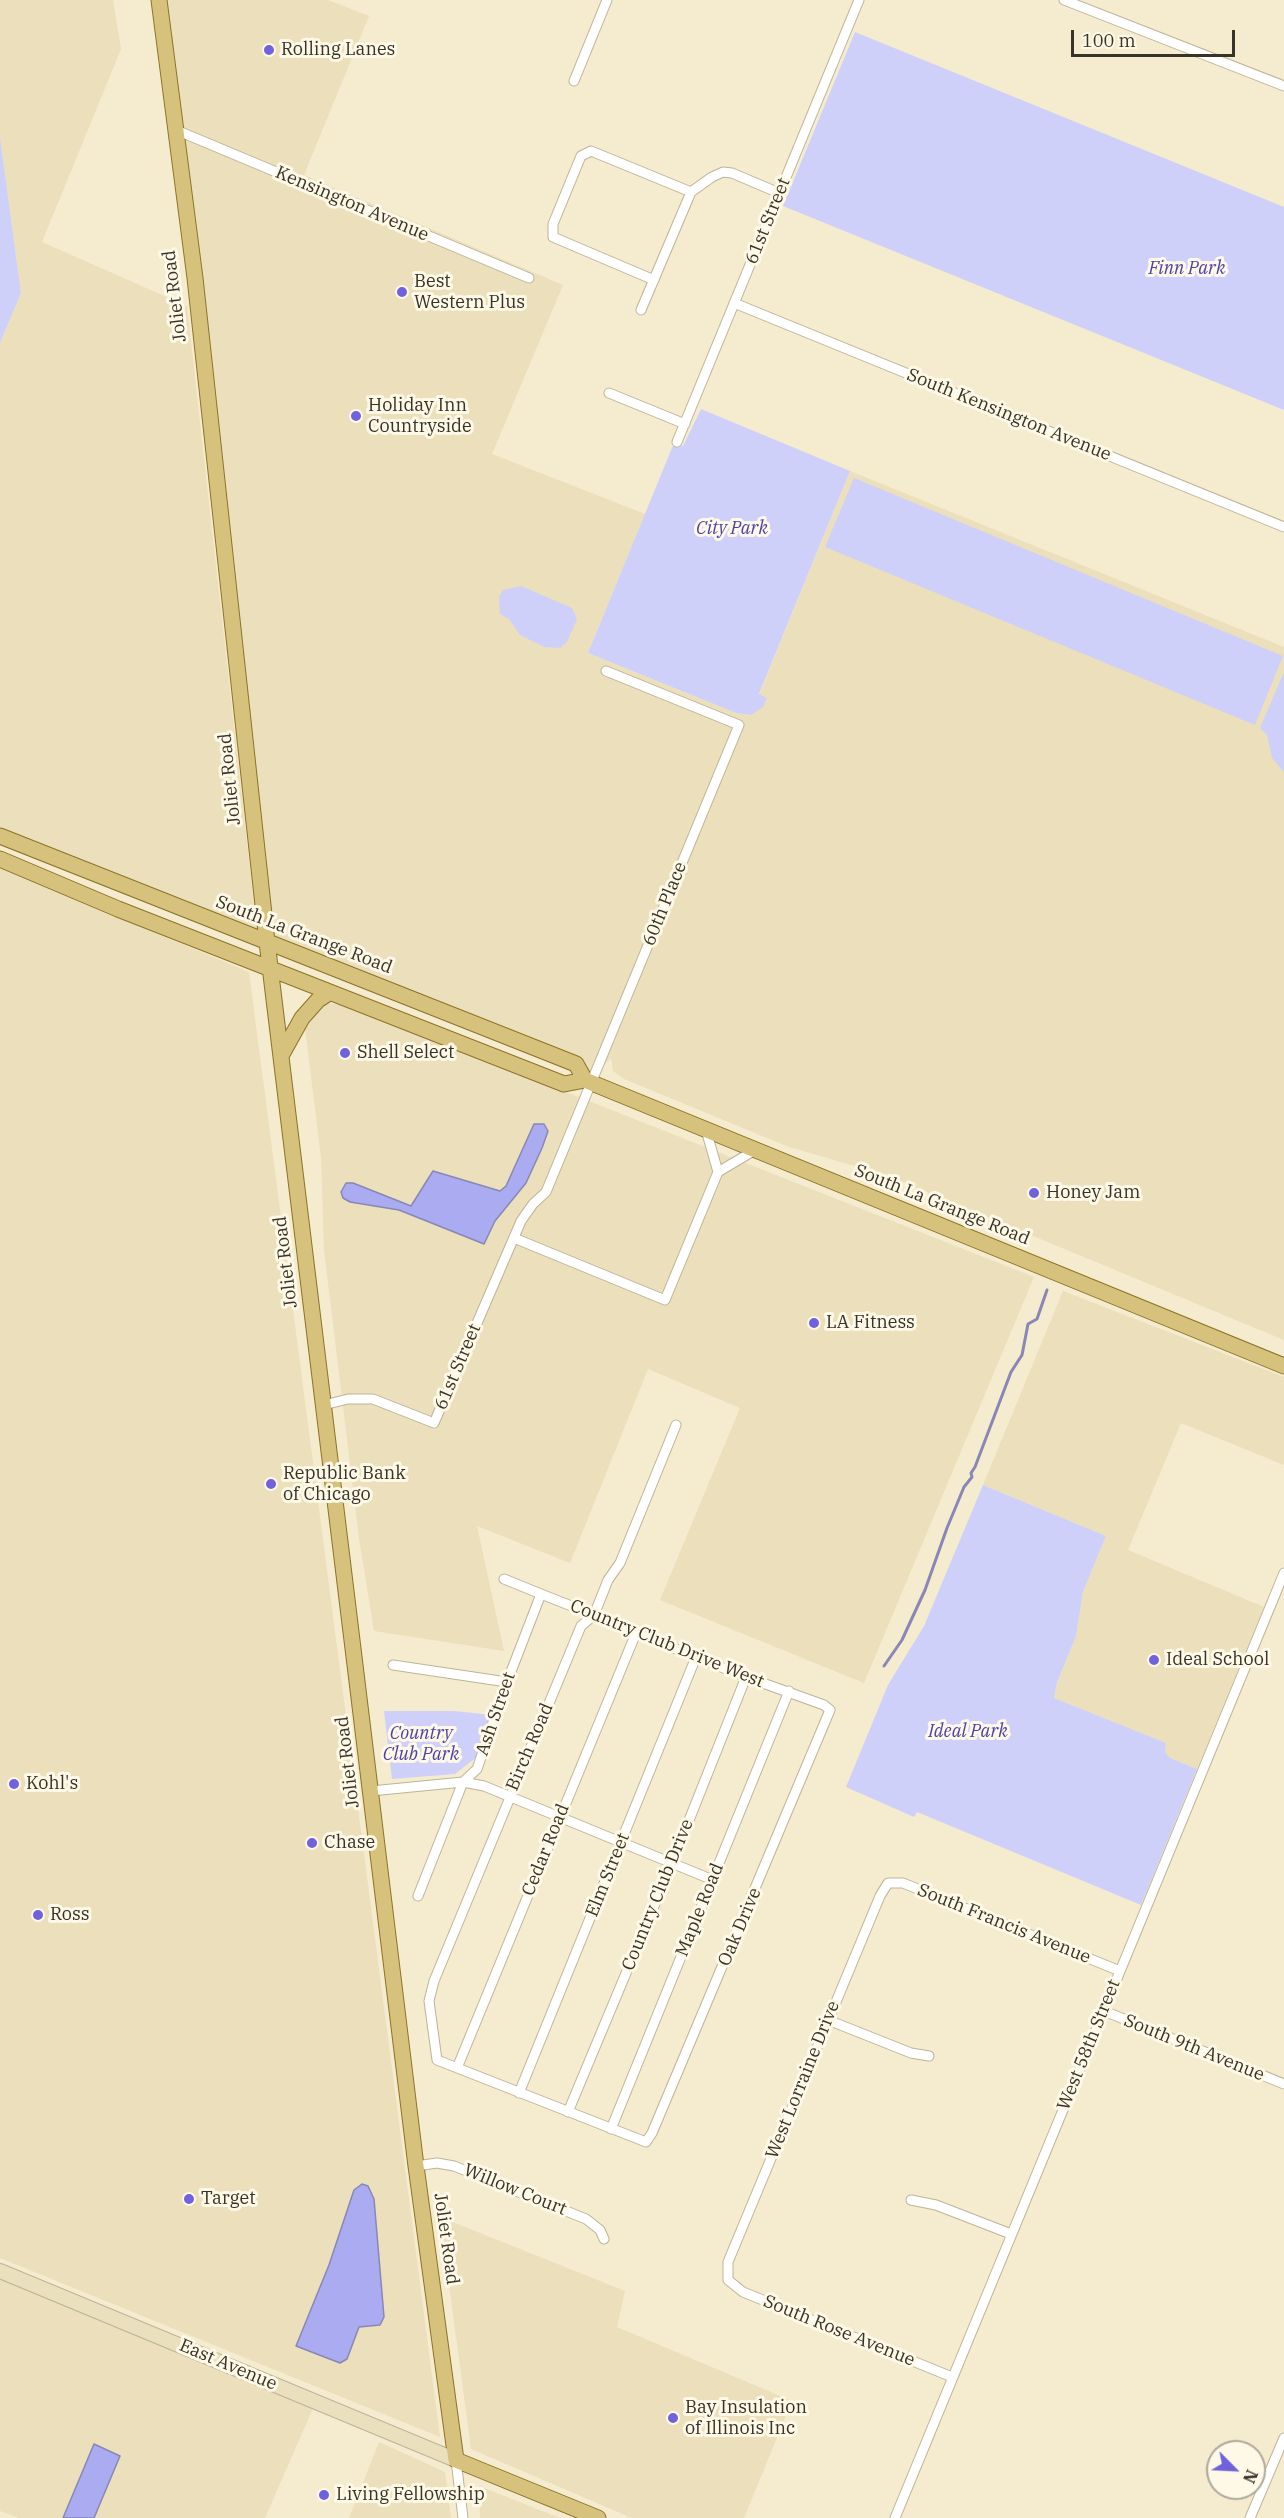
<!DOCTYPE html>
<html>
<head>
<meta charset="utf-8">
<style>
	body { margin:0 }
	#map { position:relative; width:1284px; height:2518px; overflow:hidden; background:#f5ebce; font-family:"IBM Plex Serif",serif }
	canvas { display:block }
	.north { position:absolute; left:1206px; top:2440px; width:60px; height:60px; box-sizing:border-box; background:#fef8e7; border:2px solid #aea99b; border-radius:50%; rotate:114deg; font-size:16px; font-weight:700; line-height:24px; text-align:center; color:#373328 }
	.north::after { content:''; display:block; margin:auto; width:21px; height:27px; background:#6f62dc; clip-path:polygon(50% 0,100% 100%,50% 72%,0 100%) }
	.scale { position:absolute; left:1071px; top:30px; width:164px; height:27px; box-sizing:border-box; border:3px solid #373328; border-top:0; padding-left:8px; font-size:18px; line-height:21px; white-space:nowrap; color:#373328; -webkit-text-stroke:4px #fef8e7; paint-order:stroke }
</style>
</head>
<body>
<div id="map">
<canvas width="1284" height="2518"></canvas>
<div class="north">N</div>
<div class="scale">100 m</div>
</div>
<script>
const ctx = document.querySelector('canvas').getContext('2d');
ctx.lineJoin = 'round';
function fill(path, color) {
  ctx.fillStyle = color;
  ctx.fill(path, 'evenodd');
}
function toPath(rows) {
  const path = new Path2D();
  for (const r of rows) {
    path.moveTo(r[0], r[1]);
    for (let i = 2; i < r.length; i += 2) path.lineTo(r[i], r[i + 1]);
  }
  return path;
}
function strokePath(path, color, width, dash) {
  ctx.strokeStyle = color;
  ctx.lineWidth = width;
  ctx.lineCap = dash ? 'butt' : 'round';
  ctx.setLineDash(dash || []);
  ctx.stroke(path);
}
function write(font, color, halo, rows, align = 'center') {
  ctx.font = font + ' "IBM Plex Serif",serif';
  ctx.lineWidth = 6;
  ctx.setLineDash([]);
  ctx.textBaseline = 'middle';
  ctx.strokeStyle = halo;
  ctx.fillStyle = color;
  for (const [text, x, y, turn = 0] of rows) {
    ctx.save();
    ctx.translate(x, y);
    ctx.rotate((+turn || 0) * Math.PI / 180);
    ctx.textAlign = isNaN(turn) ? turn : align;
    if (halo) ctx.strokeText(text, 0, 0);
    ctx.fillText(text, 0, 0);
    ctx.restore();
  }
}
fill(toPath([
	[0,0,113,0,121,49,42,242,187,306,257,932,0,828,0,343,21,293,0,137],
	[162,0,328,0,369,16,304,175,563,285,492,454,645,514,588,653,736,713,751,715,850,471,1284,647,1284,1340,886,1175,789,1147,624,1079,613,1071,611,1058,590,1080,272,949],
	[0,868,249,972,440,2437,0,2258],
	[325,1003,343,1005,399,1026,1034,1277,864,1683,660,1600,740,1408,648,1369,570,1563,477,1526,504,1651,374,1631,359,1538,324,1250,321,1157,305,1028,313,1011],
	[1063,1291,1284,1377,1284,1465,1181,1423,1128,1550,1264,1607,1197,1769,1170,1758,1165,1753,1165,1743,1054,1698,1057,1684,1076,1636,1083,1592,1106,1536,983,1485],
	[440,2217,625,2291,617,2327,792,2401,744,2518,632,2518,471,2449],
	[0,2273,314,2406,265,2518,94,2518,120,2456,94,2445,63,2518,19,2518,0,2511],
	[379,2442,445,2472,451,2518,349,2518],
	[479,2486,560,2518,480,2518]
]), '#ebdfbc');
fill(toPath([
	[855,32,1284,207,1284,410,783,206],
	[0,137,21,293,0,343],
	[701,409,850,471,759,694,767,698,763,707,751,715,736,713,588,653,674,443,683,446],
	[854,478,1283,656,1255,725,825,547],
	[521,586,572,608,577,619,567,642,560,648,544,647,520,635,509,619,500,614,499,597,503,590],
	[1284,672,1284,772,1272,758,1267,735,1260,728],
	[983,1485,1106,1536,1083,1592,1076,1636,1057,1683,1054,1698,1166,1743,1165,1752,1170,1758,1197,1769,1141,1905,917,1812,914,1817,846,1787,888,1685,924,1626],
	[384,1711,454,1711,493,1715,478,1756,455,1774,392,1779]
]), '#cfd0fa');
const water = toPath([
	[534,1124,544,1124,548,1131,542,1148,526,1183,495,1221,484,1244,399,1210,350,1202,343,1198,341,1192,346,1183,353,1183,411,1206,433,1171,500,1191,506,1186,534,1124],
	[362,2184,368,2186,374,2199,384,2317,380,2325,359,2327,347,2359,340,2363,296,2346,329,2265,354,2190,362,2184],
	[94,2444,120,2456,94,2518,63,2518,94,2444]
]);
fill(water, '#ababf1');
strokePath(water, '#8887b5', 1.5);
strokePath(toPath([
	[884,1666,902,1640,925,1590,947,1528,964,1487,972,1477,971,1473,975,1467,1011,1372,1022,1355,1028,1324,1037,1319,1047,1290]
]), '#8887b5', 3);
const street = toPath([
	[1064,0,1284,86],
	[574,81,607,0],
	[176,130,529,278],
	[654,280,553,237,553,224,581,156,591,151,691,192],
	[734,303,1284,527],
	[641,310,691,192,712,177,723,172,732,173,779,193],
	[609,393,685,424],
	[677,442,859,0],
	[718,1172,755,1150],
	[514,1238,665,1300,718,1172,706,1130],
	[324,1405,348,1399,373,1399,434,1423,521,1221,533,1204,546,1192,739,725,606,671],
	[504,1579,541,1594,594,1615,636,1633,746,1677,824,1705,830,1710,652,2133,646,2142,437,2060,429,2001,434,1981,581,1626,594,1615,608,1580,620,1563,676,1425],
	[393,1665,507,1682],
	[371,1791,463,1782,484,1786,713,1880],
	[418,1896,463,1782,477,1769,507,1682,541,1594],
	[1104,2011,1284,2084],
	[828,2020,911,2053,929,2056],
	[457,2068,636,1633],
	[519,2093,696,1657],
	[568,2112,672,1863,746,1677],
	[611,2129,789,1691],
	[416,2166,437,2163,454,2166,586,2219,600,2230,604,2239],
	[911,2200,936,2205,1011,2234],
	[952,2377,743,2292,728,2280,728,2262,880,1896,888,1883,903,1883,1120,1971],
	[456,2460,463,2518],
	[895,2518,1284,1573],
	[1250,2518,1284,2438]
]);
const secondary = toPath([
	[0,2271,456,2460]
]);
const primary = toPath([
	[159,0,195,278,267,942,416,2166,456,2460,598,2518],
	[0,836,576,1064,585,1080],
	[0,859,118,909,564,1084,585,1080,592,1083,1284,1366],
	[282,1054,302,1018,318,1000,329,993]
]);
strokePath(street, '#bdb498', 11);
strokePath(secondary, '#bdb498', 16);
strokePath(primary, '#8c7427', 17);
strokePath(street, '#fff', 9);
strokePath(secondary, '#eae0be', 14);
strokePath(primary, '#d6c17d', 15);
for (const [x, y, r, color] of [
	[269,50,6,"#6f62dc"],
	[402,292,6,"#6f62dc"],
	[356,416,6,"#6f62dc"],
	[345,1053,6,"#6f62dc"],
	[1034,1193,6,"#6f62dc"],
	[814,1323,6,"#6f62dc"],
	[271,1484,6,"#6f62dc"],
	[1154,1660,6,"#6f62dc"],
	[14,1784,6,"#6f62dc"],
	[312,1843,6,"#6f62dc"],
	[38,1915,6,"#6f62dc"],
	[189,2199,6,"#6f62dc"],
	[673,2418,6,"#6f62dc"],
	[324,2495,6,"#6f62dc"]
]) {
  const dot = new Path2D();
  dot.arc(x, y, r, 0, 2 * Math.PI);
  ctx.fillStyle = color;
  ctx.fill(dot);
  strokePath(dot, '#fef8e7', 2);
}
write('18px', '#373328', '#fef8e7', [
	["Rolling Lanes",281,50],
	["Best",414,282],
	["Western Plus",414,303],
	["Holiday Inn",368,406],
	["Countryside",368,427],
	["Shell Select",357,1053],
	["Honey Jam",1046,1193],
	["LA Fitness",826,1323],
	["Republic Bank",283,1474],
	["of Chicago",283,1495],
	["Ideal School",1166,1660],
	["Kohl's",26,1784],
	["Chase",324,1843],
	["Ross",50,1915],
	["Target",201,2199],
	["Bay Insulation",685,2408],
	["of Illinois Inc",685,2429],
	["Living Fellowship",336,2495]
], 'left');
write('18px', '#373328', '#fef8e7', [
	["Kensington Avenue",352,204,23],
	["61st Street",768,221,-68],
	["Joliet Road",175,296,-97],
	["South Kensington Avenue",1009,415,22],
	["Joliet Road",230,779,-96],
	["60th Place",665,904,-68],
	["South La Grange Road",304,935,21],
	["South La Grange Road",942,1205,22],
	["Joliet Road",286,1262,-97],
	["61st Street",458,1367,-67],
	["Country Club Drive West",667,1644,22],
	["Ash Street",496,1714,-71],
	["Birch Road",530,1747,-67],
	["Joliet Road",348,1762,-97],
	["Cedar Road",546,1850,-68],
	["Elm Street",608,1875,-68],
	["Country Club Drive",658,1895,-68],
	["Maple Road",700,1910,-68],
	["South Francis Avenue",1004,1924,22],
	["Oak Drive",740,1927,-67],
	["West 58th Street",1089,2045,-68],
	["South 9th Avenue",1194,2048,22],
	["West Lorraine Drive",803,2080,-68],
	["Willow Court",515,2190,22],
	["Joliet Road",446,2239,82],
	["South Rose Avenue",839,2331,22],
	["East Avenue",228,2365,23]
]);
write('italic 18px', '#4f42a6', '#fef8e7', [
	["Finn Park",1187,269],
	["City Park",732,529],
	["Ideal Park",968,1732],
	["Country",421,1734],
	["Club Park",421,1755]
]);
</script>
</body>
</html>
